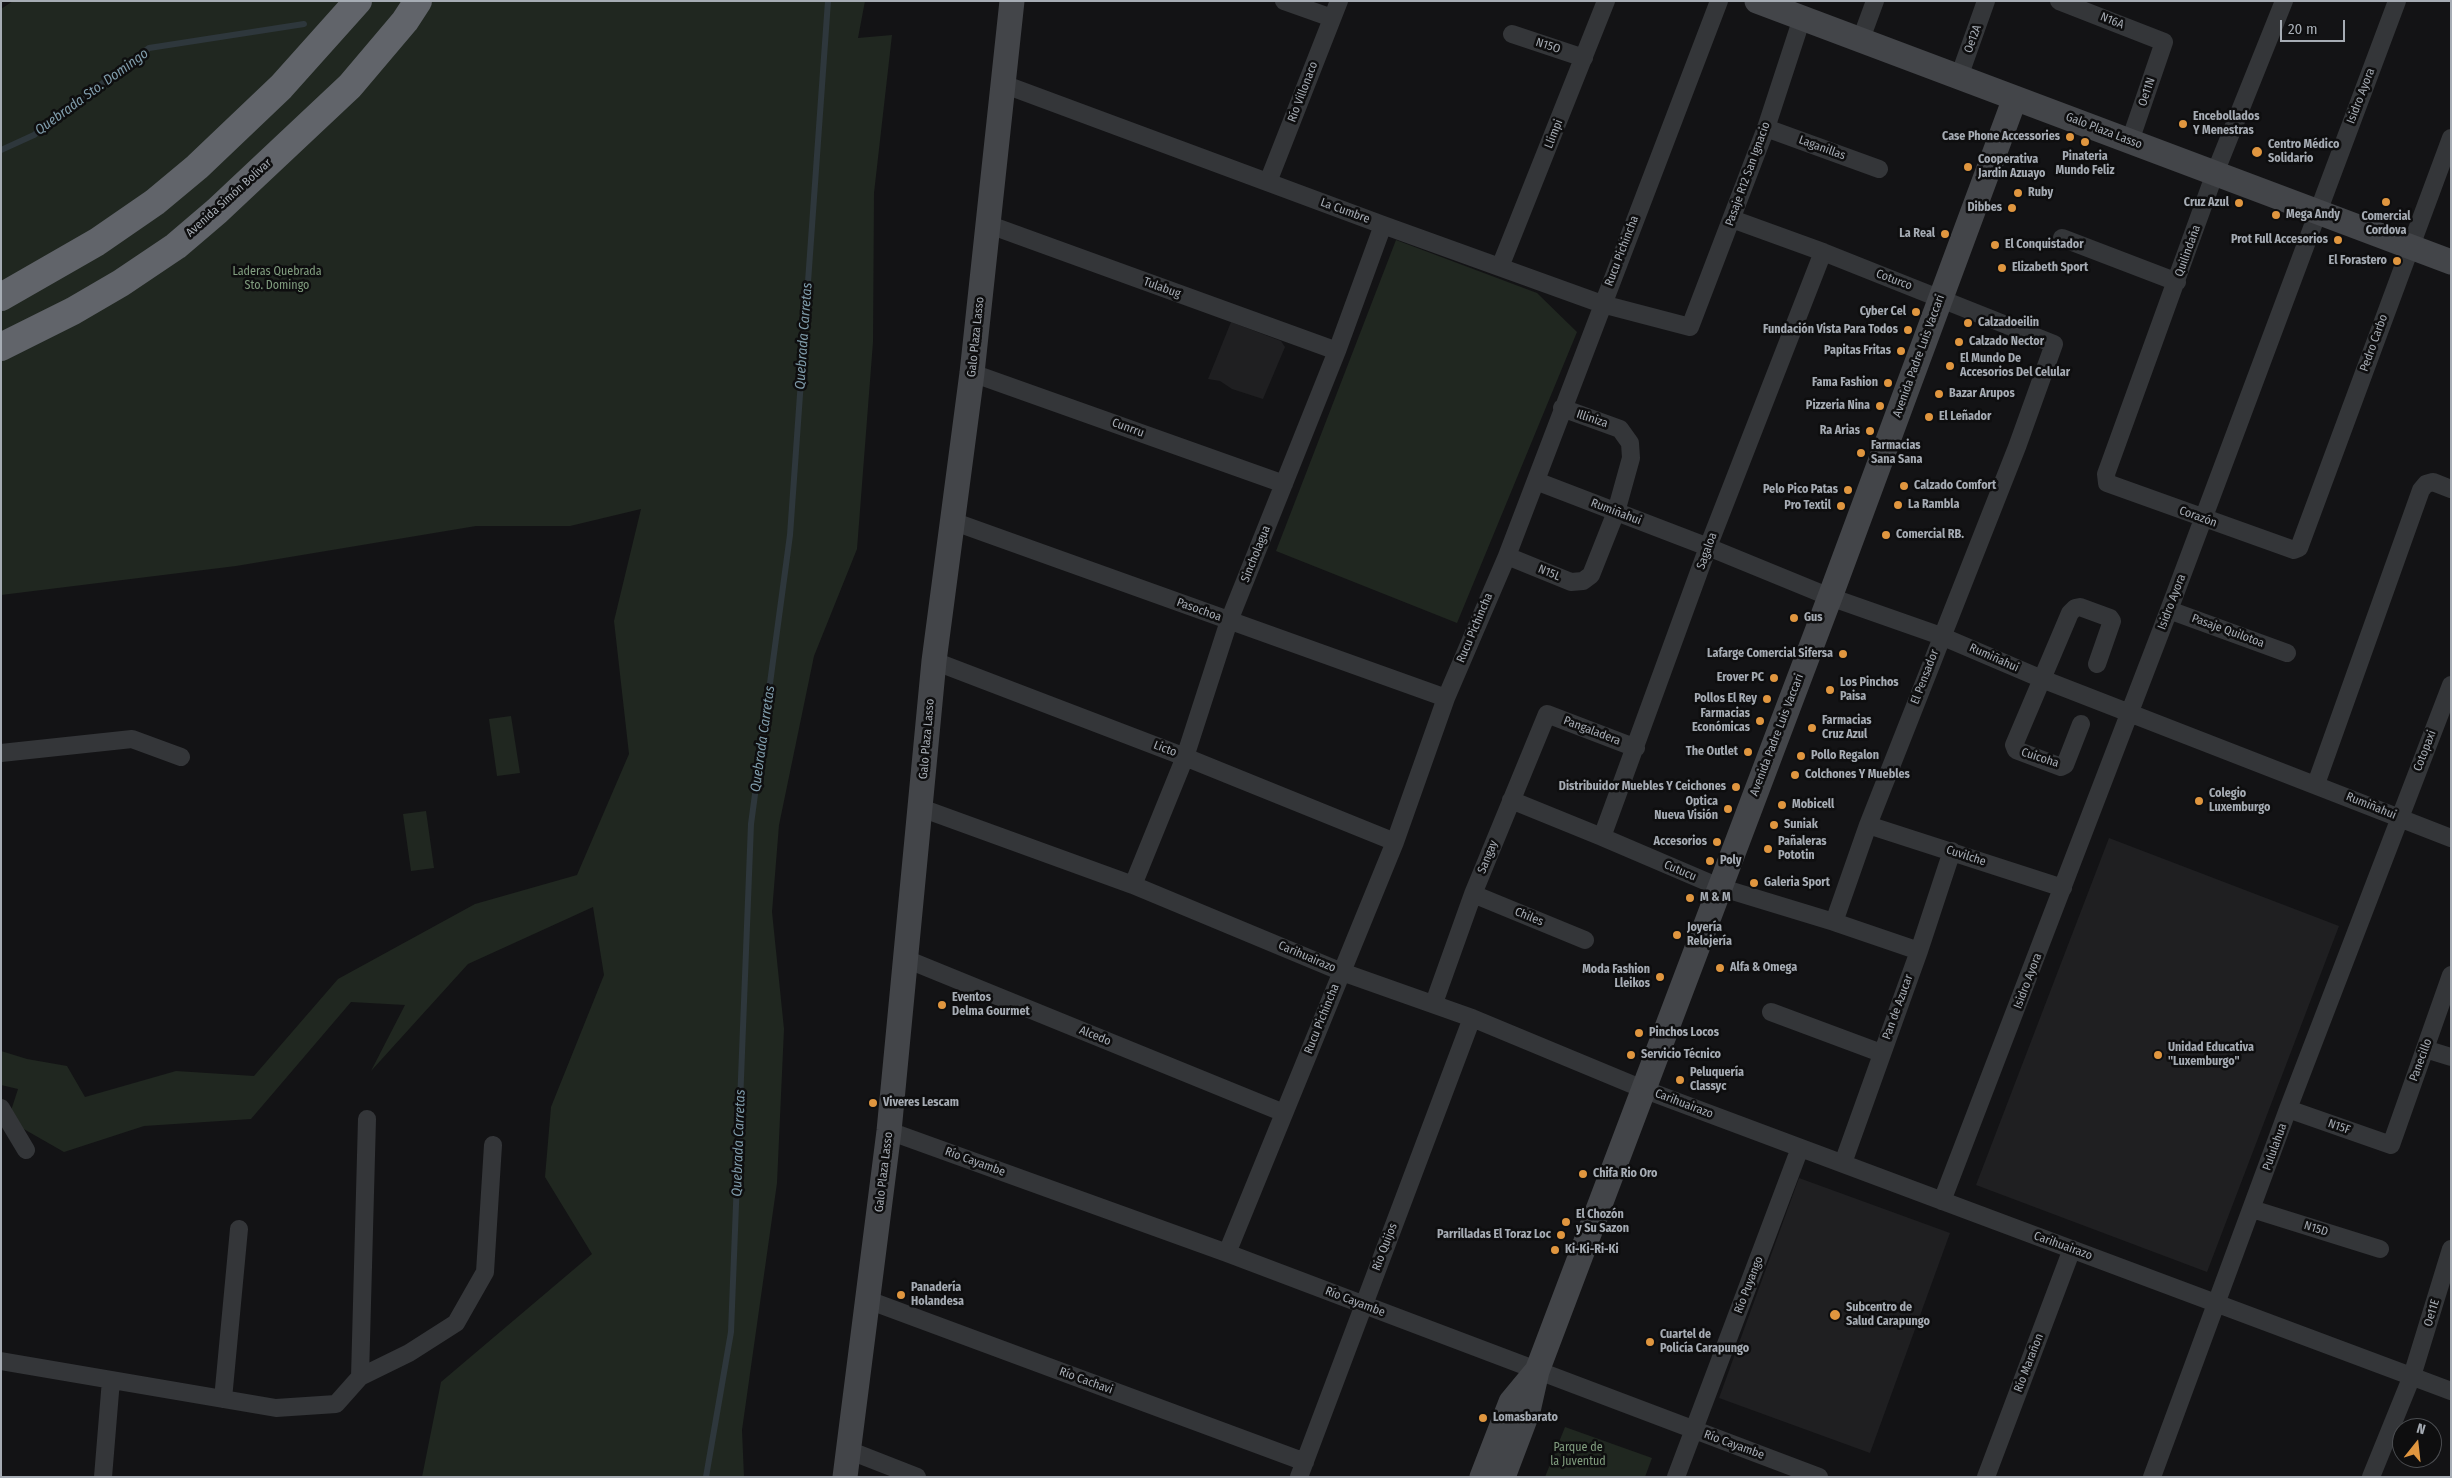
<!DOCTYPE html>
<html>
<head>
<meta charset="utf-8">
<style>
	body { margin:0 }
	#map { position:relative; width:2452px; height:1478px; overflow:hidden; background:#131315; font-family:"Fira Sans Condensed",sans-serif }
	canvas { display:block }
	.frame { position:absolute; inset:0; border:2px solid #a6acb4; pointer-events:none }
	.north { position:absolute; left:2392px; top:1418px; width:50px; height:50px; box-sizing:border-box; background:#0e0e0f; border:1px solid #4b4d51; border-radius:50%; rotate:16deg; font-size:14px; font-weight:700; line-height:20px; text-align:center; color:#a6acb4 }
	.north::after { content:''; display:block; margin:auto; width:18px; height:22px; background:#e0963f; clip-path:polygon(50% 0,100% 100%,50% 72%,0 100%) }
	.scale { position:absolute; left:2280px; top:20px; width:65px; height:22px; box-sizing:border-box; border:2px solid #a6acb4; border-top:0; padding-left:6px; font-size:15px; line-height:18px; white-space:nowrap; color:#a6acb4; -webkit-text-stroke:4px #0e0e0f; paint-order:stroke }
</style>
</head>
<body>
<div id="map">
<canvas width="2452" height="1478"></canvas>
<div class="frame"></div>
<div class="north">N</div>
<div class="scale">20 m</div>
</div>
<script>
const ctx = document.querySelector('canvas').getContext('2d');
ctx.lineJoin = 'round';
function fill(path, color) {
  ctx.fillStyle = color;
  ctx.fill(path, 'evenodd');
}
function toPath(rows) {
  const path = new Path2D();
  for (const r of rows) {
    path.moveTo(r[0], r[1]);
    for (let i = 2; i < r.length; i += 2) path.lineTo(r[i], r[i + 1]);
  }
  return path;
}
function strokePath(path, color, width, dash) {
  ctx.strokeStyle = color;
  ctx.lineWidth = width;
  ctx.lineCap = dash ? 'butt' : 'round';
  ctx.setLineDash(dash || []);
  ctx.stroke(path);
}
function write(font, color, halo, rows, align = 'center') {
  ctx.font = font + ' "Fira Sans Condensed",sans-serif';
  ctx.lineWidth = 5;
  ctx.setLineDash([]);
  ctx.textBaseline = 'middle';
  ctx.strokeStyle = halo;
  ctx.fillStyle = color;
  for (const [text, x, y, turn = 0] of rows) {
    ctx.save();
    ctx.translate(x, y);
    ctx.rotate((+turn || 0) * Math.PI / 180);
    ctx.textAlign = isNaN(turn) ? turn : align;
    if (halo) ctx.strokeText(text, 0, 0);
    ctx.fillText(text, 0, 0);
    ctx.restore();
  }
}
fill(toPath([
	[1231,322,1281,341,1285,347,1263,399,1232,389,1220,381,1208,379],
	[2109,838,2339,926,2207,1272,1976,1185],
	[1799,1178,1950,1233,1870,1453,1719,1398]
]), '#1f1f21');
fill(toPath([
	[13,1,865,1,858,38,892,35,874,193,873,342,857,549,814,656,779,825,772,912,784,1029,777,1183,742,1430,744,1477,422,1477,441,1382,592,1254,545,1177,551,1107,604,975,593,907,468,964,371,1071,405,1005,351,1002,251,1119,144,1126,64,1152,8,1120,18,1089,1,1085,1,1051,27,1059,67,1066,85,1097,176,1071,254,1076,338,979,475,904,577,875,629,754,614,621,641,509,570,526,476,526,236,566,1,595,1,9],
	[1396,240,1537,293,1577,332,1457,623,1276,551],
	[511,716,520,773,497,776,489,719],
	[426,811,434,868,411,871,403,814],
	[1565,1427,1652,1458,1645,1477,1545,1477]
]), '#202720');
strokePath(toPath([
	[1,150,34,135,149,48,304,24],
	[706,1477,731,1332,751,824,790,535,828,1]
]), '#2e373c', 6);
strokePath(toPath([
	[1284,1,1332,18],
	[2059,1,2164,42,2130,141],
	[2284,1,2215,173,2106,474,2107,483,2294,550,2299,548,2451,138],
	[1512,34,1584,58],
	[1861,39,1875,1],
	[1959,77,1986,1],
	[1003,84,1383,225,1602,304,1690,327,1766,128,1802,18],
	[1766,128,1879,169],
	[1268,182,1339,1],
	[1732,219,1823,252,2054,344,2017,447,1868,825,1834,922,1719,887,1602,837,1708,547,1823,252],
	[987,224,1337,351],
	[2062,238,2177,282],
	[1500,267,1606,1],
	[972,373,1284,484],
	[1536,481,1708,547,1830,597,1941,636,2042,679,2451,838],
	[952,521,1446,698],
	[1507,556,1571,582,1583,581,1591,575,1616,512,1631,458,1630,443,1620,429,1562,408],
	[2169,610,2287,653],
	[934,661,1185,757,1395,842],
	[2081,724,2065,765,2061,767,2016,750,2014,745,2070,613,2075,608,2080,607,2110,618,2112,621,2097,664],
	[1,753,132,739,181,757],
	[2316,784,2421,490,2426,484,2433,482,2451,489],
	[1511,800,1602,837],
	[921,808,1133,885,1342,972,1472,1018,1643,1089,2451,1391],
	[1868,825,2063,888],
	[1133,885,1185,757,1229,621,1337,351,1383,225],
	[1473,894,1585,940],
	[1834,922,1919,951],
	[906,959,1284,1113],
	[1434,1003,1473,894,1547,714,1636,748],
	[1771,1012,1881,1053],
	[2425,1049,2451,1057],
	[1,1108,26,1150],
	[2288,1109,2391,1145,2451,975],
	[889,1131,1227,1253,1819,1477],
	[1843,1163,1919,951,1952,851],
	[1942,1201,2169,610,2397,1],
	[2252,1209,2380,1249],
	[1227,1253,1395,842,1446,698,1507,556,1719,1],
	[868,1300,1305,1462],
	[1,1361,276,1408,336,1404,360,1377,409,1353,456,1323,485,1272,493,1145],
	[360,1377,367,1119],
	[223,1399,239,1229],
	[848,1450,917,1477],
	[103,1477,111,1380],
	[1299,1477,1472,1018],
	[1676,1477,1800,1148],
	[1986,1477,2072,1249],
	[2152,1477,2288,1109,2451,685],
	[2371,1477,2412,1376,2451,1249]
]), '#343639', 18);
strokePath(toPath([
	[1757,1,2451,262],
	[845,1477,889,1131,934,661,972,373,1012,1],
	[1482,1477,1511,1402,1535,1373],
	[1503,1477,1528,1411,1537,1371,1830,597,2015,98]
]), '#434549', 25);
strokePath(toPath([
	[1,297,97,242,155,202,197,167,281,87,358,1],
	[1,347,73,311,121,283,176,246,217,211,350,86,405,21,418,1]
]), '#61646a', 28);
for (const [x, y, r, color] of [
	[2183,124,5,"#e0963f"],
	[2070,137,5,"#e0963f"],
	[2085,142,5,"#e0963f"],
	[2257,152,6,"#e0963f"],
	[1968,167,5,"#e0963f"],
	[2018,193,5,"#e0963f"],
	[2386,202,5,"#e0963f"],
	[2239,203,5,"#e0963f"],
	[2012,208,5,"#e0963f"],
	[2276,215,5,"#e0963f"],
	[1945,234,5,"#e0963f"],
	[2338,240,5,"#e0963f"],
	[1995,245,5,"#e0963f"],
	[2397,261,5,"#e0963f"],
	[2002,268,5,"#e0963f"],
	[1916,312,5,"#e0963f"],
	[1968,323,5,"#e0963f"],
	[1908,330,5,"#e0963f"],
	[1959,342,5,"#e0963f"],
	[1901,351,5,"#e0963f"],
	[1950,366,5,"#e0963f"],
	[1888,383,5,"#e0963f"],
	[1939,394,5,"#e0963f"],
	[1880,406,5,"#e0963f"],
	[1929,417,5,"#e0963f"],
	[1870,431,5,"#e0963f"],
	[1861,453,5,"#e0963f"],
	[1904,486,5,"#e0963f"],
	[1848,490,5,"#e0963f"],
	[1898,505,5,"#e0963f"],
	[1841,506,5,"#e0963f"],
	[1886,535,5,"#e0963f"],
	[1794,618,5,"#e0963f"],
	[1843,654,5,"#e0963f"],
	[1774,678,5,"#e0963f"],
	[1830,690,5,"#e0963f"],
	[1767,699,5,"#e0963f"],
	[1760,721,5,"#e0963f"],
	[1812,728,5,"#e0963f"],
	[1748,752,5,"#e0963f"],
	[1801,756,5,"#e0963f"],
	[1795,775,5,"#e0963f"],
	[1736,787,5,"#e0963f"],
	[2199,801,5,"#e0963f"],
	[1782,805,5,"#e0963f"],
	[1728,809,5,"#e0963f"],
	[1774,825,5,"#e0963f"],
	[1717,842,5,"#e0963f"],
	[1768,849,5,"#e0963f"],
	[1710,861,5,"#e0963f"],
	[1754,883,5,"#e0963f"],
	[1690,898,5,"#e0963f"],
	[1677,935,5,"#e0963f"],
	[1720,968,5,"#e0963f"],
	[1660,977,5,"#e0963f"],
	[942,1005,5,"#e0963f"],
	[1639,1033,5,"#e0963f"],
	[1631,1055,5,"#e0963f"],
	[2158,1055,5,"#e0963f"],
	[1680,1080,5,"#e0963f"],
	[873,1103,5,"#e0963f"],
	[1583,1174,5,"#e0963f"],
	[1566,1222,5,"#e0963f"],
	[1561,1235,5,"#e0963f"],
	[1555,1250,5,"#e0963f"],
	[901,1295,5,"#e0963f"],
	[1835,1315,6,"#e0963f"],
	[1650,1342,5,"#e0963f"],
	[1483,1418,5,"#e0963f"]
]) {
  const dot = new Path2D();
  dot.arc(x, y, r, 0, 2 * Math.PI);
  ctx.fillStyle = color;
  ctx.fill(dot);
  strokePath(dot, '#0e0e0f', 2);
}
write('12px', '#a6acb4', '#0e0e0f', [
	["N16A",2112,21,22],
	["Oe12A",1973,39,-70],
	["N15O",1548,46,18],
	["Río Villonaco",1303,92,-69],
	["Oe11N",2147,92,-71],
	["Isidro Ayora",2361,96,-69],
	["Galo Plaza Lasso",2104,131,21],
	["Llimpi",1554,134,-68],
	["Laganillas",1822,148,20],
	["Pasaje R12 San Ignacio",1748,174,-70],
	["Avenida Simón Bolívar",229,198,-42],
	["La Cumbre",1345,211,20],
	["Rucu Pichincha",1622,251,-69],
	["Quilindaña",2188,251,-70],
	["Coturco",1894,280,21],
	["Tulabug",1162,288,20],
	["Galo Plaza Lasso",976,337,-84],
	["Pedro Carbo",2374,343,-70],
	["Avenida Padre Luis Vaccari",1919,356,-70],
	["Illiniza",1592,419,19],
	["Cunrru",1128,428,20],
	["Rumiñahui",1616,512,21],
	["Corazón",2198,517,20],
	["Sagaloa",1707,551,-70],
	["Sincholagua",1256,554,-68],
	["N15L",1549,573,22],
	["Isidro Ayora",2172,602,-69],
	["Pasochoa",1199,610,20],
	["Rucu Pichincha",1475,628,-67],
	["Pasaje Quilotoa",2228,631,20],
	["Rumiñahui",1994,658,24],
	["El Pensador",1925,677,-69],
	["Pangaladera",1592,731,21],
	["Avenida Padre Luis Vaccari",1777,735,-69],
	["Galo Plaza Lasso",927,739,-85],
	["Licto",1165,749,21],
	["Cotopaxi",2425,751,-69],
	["Cuicoha",2040,758,18],
	["Rumiñahui",2371,806,22],
	["Cuvilche",1966,856,18],
	["Sangay",1488,857,-68],
	["Cutucu",1680,871,23],
	["Chiles",1529,917,22],
	["Carihuairazo",1307,957,23],
	["Isidro Ayora",2028,981,-69],
	["Pan de Azucar",1898,1007,-70],
	["Rucu Pichincha",1322,1019,-68],
	["Alcedo",1095,1036,22],
	["Panecillo",2421,1060,-70],
	["Carihuairazo",1684,1104,21],
	["N15F",2339,1127,19],
	["Pululahua",2275,1147,-70],
	["Río Cayambe",975,1162,20],
	["Galo Plaza Lasso",884,1172,-83],
	["N15D",2316,1229,17],
	["Carihuairazo",2063,1246,20],
	["Río Quijos",1385,1247,-69],
	["Río Puyango",1749,1285,-69],
	["Río Cayambe",1355,1302,21],
	["Oe11E",2432,1313,-73],
	["Río Marañon",2029,1363,-69],
	["Río Cachavi",1086,1381,20],
	["Río Cayambe",1734,1445,20]
]);
write('bold 12px', '#a6acb4', '#0e0e0f', [
	["Encebollados",2193,117],
	["Y Menestras",2193,131],
	["Case Phone Accessories",2060,137,"right"],
	["Centro Médico",2268,145],
	["Solidario",2268,159],
	["Pinateria",2085,157,"center"],
	["Mundo Feliz",2085,171,"center"],
	["Cooperativa",1978,160],
	["Jardin Azuayo",1978,174],
	["Ruby",2028,193],
	["Cruz Azul",2229,203,"right"],
	["Dibbes",2002,208,"right"],
	["Mega Andy",2286,215],
	["Comercial",2386,217,"center"],
	["Cordova",2386,231,"center"],
	["La Real",1935,234,"right"],
	["Prot Full Accesorios",2328,240,"right"],
	["El Conquistador",2005,245],
	["El Forastero",2387,261,"right"],
	["Elizabeth Sport",2012,268],
	["Cyber Cel",1906,312,"right"],
	["Calzadoeilin",1978,323],
	["Fundación Vista Para Todos",1898,330,"right"],
	["Calzado Nector",1969,342],
	["Papitas Fritas",1891,351,"right"],
	["El Mundo De",1960,359],
	["Accesorios Del Celular",1960,373],
	["Fama Fashion",1878,383,"right"],
	["Bazar Arupos",1949,394],
	["Pizzeria Nina",1870,406,"right"],
	["El Leñador",1939,417],
	["Ra Arias",1860,431,"right"],
	["Farmacias",1871,446],
	["Sana Sana",1871,460],
	["Calzado Comfort",1914,486],
	["Pelo Pico Patas",1838,490,"right"],
	["La Rambla",1908,505],
	["Pro Textil",1831,506,"right"],
	["Comercial RB.",1896,535],
	["Gus",1804,618],
	["Lafarge Comercial Sifersa",1833,654,"right"],
	["Erover PC",1764,678,"right"],
	["Los Pinchos",1840,683],
	["Paisa",1840,697],
	["Pollos El Rey",1757,699,"right"],
	["Farmacias",1750,714,"right"],
	["Económicas",1750,728,"right"],
	["Farmacias",1822,721],
	["Cruz Azul",1822,735],
	["The Outlet",1738,752,"right"],
	["Pollo Regalon",1811,756],
	["Colchones Y Muebles",1805,775],
	["Distribuidor Muebles Y Ceichones",1726,787,"right"],
	["Colegio",2209,794],
	["Luxemburgo",2209,808],
	["Optica",1718,802,"right"],
	["Nueva Visión",1718,816,"right"],
	["Mobicell",1792,805],
	["Suniak",1784,825],
	["Accesorios",1707,842,"right"],
	["Pañaleras",1778,842],
	["Pototin",1778,856],
	["Poly",1720,861],
	["Galeria Sport",1764,883],
	["M & M",1700,898],
	["Joyería",1687,928],
	["Relojería",1687,942],
	["Alfa & Omega",1730,968],
	["Moda Fashion",1650,970,"right"],
	["Lleikos",1650,984,"right"],
	["Eventos",952,998],
	["Delma Gourmet",952,1012],
	["Pinchos Locos",1649,1033],
	["Unidad Educativa",2168,1048],
	["\"Luxemburgo\"",2168,1062],
	["Servicio Técnico",1641,1055],
	["Peluquería",1690,1073],
	["Classyc",1690,1087],
	["Viveres Lescam",883,1103],
	["Chifa Rio Oro",1593,1174],
	["El Chozón",1576,1215],
	["y Su Sazon",1576,1229],
	["Parrilladas El Toraz Loc",1551,1235,"right"],
	["Ki-Ki-Ri-Ki",1565,1250],
	["Panadería",911,1288],
	["Holandesa",911,1302],
	["Subcentro de",1846,1308],
	["Salud Carapungo",1846,1322],
	["Cuartel de",1660,1335],
	["Policía Carapungo",1660,1349],
	["Lomasbarato",1493,1418]
], 'left');
write('12px', '#819d7f', '#0e0e0f', [
	["Laderas Quebrada",277,272],
	["Sto. Domingo",277,286],
	["Parque de",1578,1448],
	["la Juventud",1578,1462]
]);
write('italic 14px', '#809dac', '#0e0e0f', [
	["Quebrada Sto. Domingo",92,92,-36],
	["Quebrada Carretas",804,336,-86],
	["Quebrada Carretas",763,739,-82],
	["Quebrada Carretas",739,1143,-88]
]);
</script>
</body>
</html>
